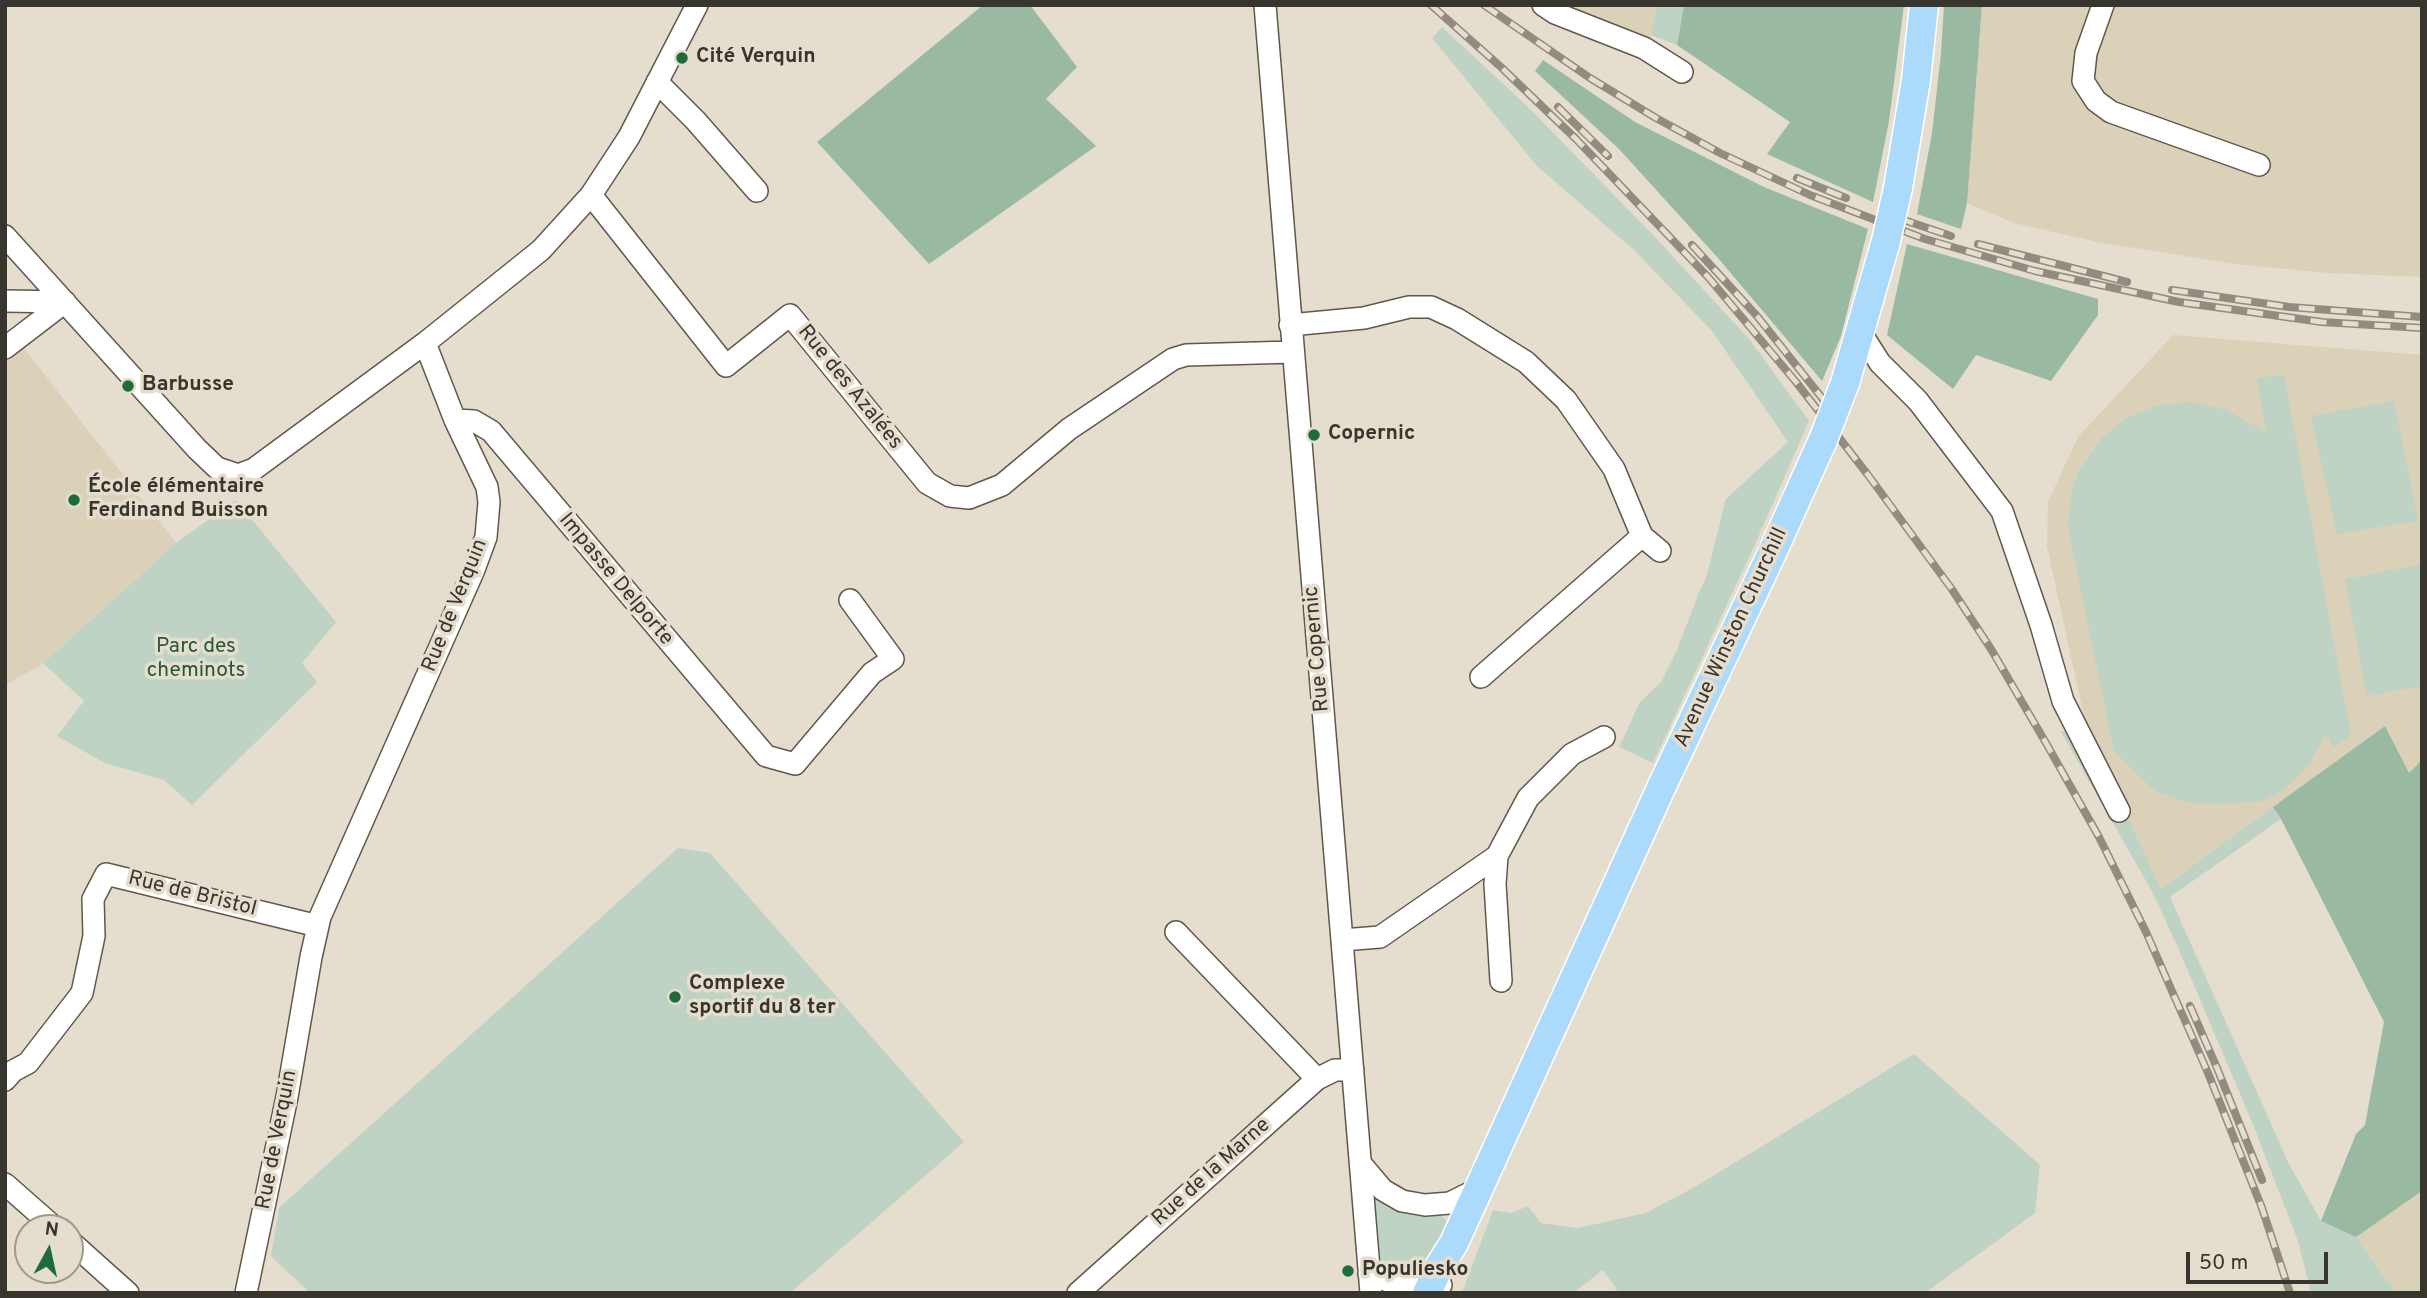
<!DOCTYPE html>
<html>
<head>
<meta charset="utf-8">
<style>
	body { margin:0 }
	#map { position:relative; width:2427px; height:1298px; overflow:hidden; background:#e5ddcd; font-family:Overpass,sans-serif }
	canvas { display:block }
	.frame { position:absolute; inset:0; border:7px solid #38352f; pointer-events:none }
	.north { position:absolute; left:14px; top:1214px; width:70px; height:70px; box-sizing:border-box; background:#e5ddcd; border:2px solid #a09a8e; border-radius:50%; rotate:8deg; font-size:19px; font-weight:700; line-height:28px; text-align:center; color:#38352f }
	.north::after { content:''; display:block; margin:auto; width:24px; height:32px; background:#1e6c3b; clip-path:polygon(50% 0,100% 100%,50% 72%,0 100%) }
	.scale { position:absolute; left:2186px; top:1252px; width:142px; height:32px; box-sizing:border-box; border:4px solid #38352f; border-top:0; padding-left:9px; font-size:21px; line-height:24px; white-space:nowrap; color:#38352f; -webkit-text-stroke:5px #e5ddcd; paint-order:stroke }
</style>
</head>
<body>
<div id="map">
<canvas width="2427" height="1298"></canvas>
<div class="frame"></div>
<div class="north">N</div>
<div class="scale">50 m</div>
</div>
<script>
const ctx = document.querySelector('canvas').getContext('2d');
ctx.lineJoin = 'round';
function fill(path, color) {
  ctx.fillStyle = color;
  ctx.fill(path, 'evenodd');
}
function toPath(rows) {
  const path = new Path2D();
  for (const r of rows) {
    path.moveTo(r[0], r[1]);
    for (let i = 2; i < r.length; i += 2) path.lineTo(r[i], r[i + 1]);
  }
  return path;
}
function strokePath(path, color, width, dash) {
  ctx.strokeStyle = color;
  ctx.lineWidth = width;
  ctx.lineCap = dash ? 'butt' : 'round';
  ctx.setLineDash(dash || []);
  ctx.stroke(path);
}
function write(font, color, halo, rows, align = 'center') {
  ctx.font = font + ' Overpass,sans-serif';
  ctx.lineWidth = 7;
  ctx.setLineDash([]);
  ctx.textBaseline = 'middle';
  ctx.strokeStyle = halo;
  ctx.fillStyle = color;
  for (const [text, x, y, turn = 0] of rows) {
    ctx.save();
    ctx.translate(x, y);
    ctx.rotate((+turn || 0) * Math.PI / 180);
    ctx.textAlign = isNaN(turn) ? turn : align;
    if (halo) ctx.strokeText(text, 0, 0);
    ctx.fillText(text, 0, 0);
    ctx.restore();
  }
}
fill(toPath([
	[1564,5,1657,5,1647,57],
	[1982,5,2422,5,2422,277,2329,273,2234,264,2098,242,2014,223,1967,203],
	[2173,335,2422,355,2422,760,2409,774,2385,726,2161,889,2086,726,2047,546,2048,502,2078,437],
	[23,347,176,543,39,666,5,685,5,360],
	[2422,1191,2422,1293,2396,1293,2356,1237]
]), '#dbd0b8');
fill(toPath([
	[1657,5,1684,5,1677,45,1651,35],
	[1442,27,1527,106,1655,237,1750,340,1809,421,1757,540,1653,763,1619,747,1640,702,1662,681,1677,650,1698,595,1707,575,1726,499,1788,442,1712,331,1635,251,1537,166,1432,38],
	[2284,375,2351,736,2333,747,2326,734,2309,764,2285,789,2262,801,2225,804,2189,803,2155,791,2114,751,2068,527,2071,496,2078,473,2100,440,2124,419,2155,406,2190,402,2226,410,2266,432,2257,378],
	[2394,401,2418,521,2337,534,2311,416],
	[236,500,336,622,302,663,317,682,192,805,164,780,105,763,57,736,84,701,43,663,176,543],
	[2422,564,2422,686,2367,696,2345,579],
	[2086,726,2161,889,2273,807,2281,819,2170,897,2288,1162,2321,1221,2356,1237,2396,1293,2311,1293,2298,1241,2252,1122,2179,950,2154,895,2061,732],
	[678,848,710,853,964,1142,790,1293,310,1293,271,1256,279,1208],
	[1914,1054,2040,1165,2035,1213,1925,1293,1619,1293,1603,1270,1573,1293,1462,1293,1493,1210,1511,1213,1528,1206,1541,1223,1578,1228,1646,1213,1693,1188],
	[1373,1199,1390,1208,1416,1216,1442,1216,1447,1223,1436,1256,1417,1281,1373,1268]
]), '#bfd3c5');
fill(toPath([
	[983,5,1030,5,1077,67,1046,99,1096,146,929,264,817,142],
	[1684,5,1904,5,1889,121,1873,202,1767,154,1790,122,1677,45],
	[1944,5,1982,5,1967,203,1961,229,1917,214,1932,133,1941,54],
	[1543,60,1635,122,1764,187,1868,229,1841,336,1822,381,1718,258,1619,149,1535,71],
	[1907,244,2098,299,2098,315,2051,381,1976,355,1953,389,1887,335],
	[2385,726,2409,773,2422,760,2422,1191,2356,1237,2321,1221,2356,1134,2365,1125,2384,1022,2281,819,2273,807]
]), '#99b9a3');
const minor = toPath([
	[1265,5,1371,1293],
	[1543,5,1555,13,1644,48,1682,72],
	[2103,5,2086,53,2083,81,2096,101,2111,112,2259,165],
	[657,82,696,121,757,191],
	[591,195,726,366,790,315,927,483,950,496,969,498,1002,485,1069,429,1173,359,1186,355,1292,352],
	[5,236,197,449,217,468,238,475,254,469,425,343,541,250,591,195,629,137,697,5],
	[5,301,65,302],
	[1290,325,1364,318,1409,307,1431,307,1457,319,1526,362,1566,400,1614,469,1642,536,1660,551],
	[1861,333,1880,363,1918,401,2002,511,2041,625,2063,701,2119,811],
	[5,348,65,302],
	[455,420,474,421,491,431,766,756,795,764,872,673,893,659,850,600],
	[1481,677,1642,536],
	[1497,856,1495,884,1501,981],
	[1176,932,1317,1079],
	[1342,940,1380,937,1497,856,1528,798,1572,754,1604,737],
	[5,1080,13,1071,28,1063,82,993,94,936,93,899,106,874,318,926],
	[1361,1164,1383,1190,1402,1201,1425,1205,1450,1203,1478,1189],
	[5,1184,55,1228],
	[70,1241,128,1293],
	[1369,1274,1401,1286,1421,1289,1441,1285],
	[246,1293,287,1097,311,957,320,917,473,572,486,537,489,502,487,487,455,420,425,343],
	[1078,1293,1317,1079,1335,1070,1353,1070]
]);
const major = toPath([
	[1898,188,1916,80,1924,5],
	[1845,383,1886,241],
	[1427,1293,1439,1267,1454,1243,1661,788,1773,551,1823,440]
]);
strokePath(minor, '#60594b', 24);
strokePath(major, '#fff', 31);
strokePath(minor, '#fff', 21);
strokePath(major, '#acdafb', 28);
const rail = toPath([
	[1431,5,1502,68,1576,139,1708,277,1796,382,1868,475,1951,588,1991,649,2046,743,2099,837,2146,932,2208,1073,2262,1208,2290,1293],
	[1484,5,1590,78,1656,118,1720,153,1810,195,1925,239,2035,271,2179,302,2322,322,2422,328],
	[1558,107,1608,156],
	[1797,178,1846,198],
	[1898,218,1951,236],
	[1978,244,2127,282],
	[1692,245,1757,316,1830,408],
	[2172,290,2289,307,2422,317],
	[2190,1006,2217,1068,2262,1180]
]);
strokePath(rail, '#918b80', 8);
strokePath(rail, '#e5ddcd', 5, [16]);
const majorBridge = toPath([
	[1886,241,1898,188],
	[1823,440,1845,383]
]);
strokePath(majorBridge, '#fff', 31, []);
strokePath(majorBridge, '#acdafb', 28);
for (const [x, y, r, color] of [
	[682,58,7,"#1e6c3b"],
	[128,386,7,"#1e6c3b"],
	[1314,435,7,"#1e6c3b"],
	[74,500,7,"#1e6c3b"],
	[675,997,7,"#1e6c3b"],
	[1348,1271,7,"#1e6c3b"]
]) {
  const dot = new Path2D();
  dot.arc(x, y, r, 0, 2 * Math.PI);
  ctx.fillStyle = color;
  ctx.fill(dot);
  strokePath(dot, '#e5ddcd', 2.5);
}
write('bold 21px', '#38352f', '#e5ddcd', [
	["Cité Verquin",696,58],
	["Barbusse",142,386],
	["Copernic",1328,435],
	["École élémentaire",88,488],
	["Ferdinand Buisson",88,512],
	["Complexe",689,985],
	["sportif du 8 ter",689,1009],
	["Populiesko",1362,1271]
], 'left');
write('21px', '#38352f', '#e5ddcd', [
	["Rue des Azalées",849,388,51],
	["Impasse Delporte",615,580,50],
	["Rue de Verquin",456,606,-68],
	["Avenue Winston Churchill",1732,638,-65],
	["Rue Copernic",1318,649,-95],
	["Rue de Bristol",192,895,14],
	["Rue de Verquin",278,1140,-79],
	["Rue de la Marne",1212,1173,-42]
]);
write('21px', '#235839', '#e5ddcd', [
	["Parc des",196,648],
	["cheminots",196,672]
]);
</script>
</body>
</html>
